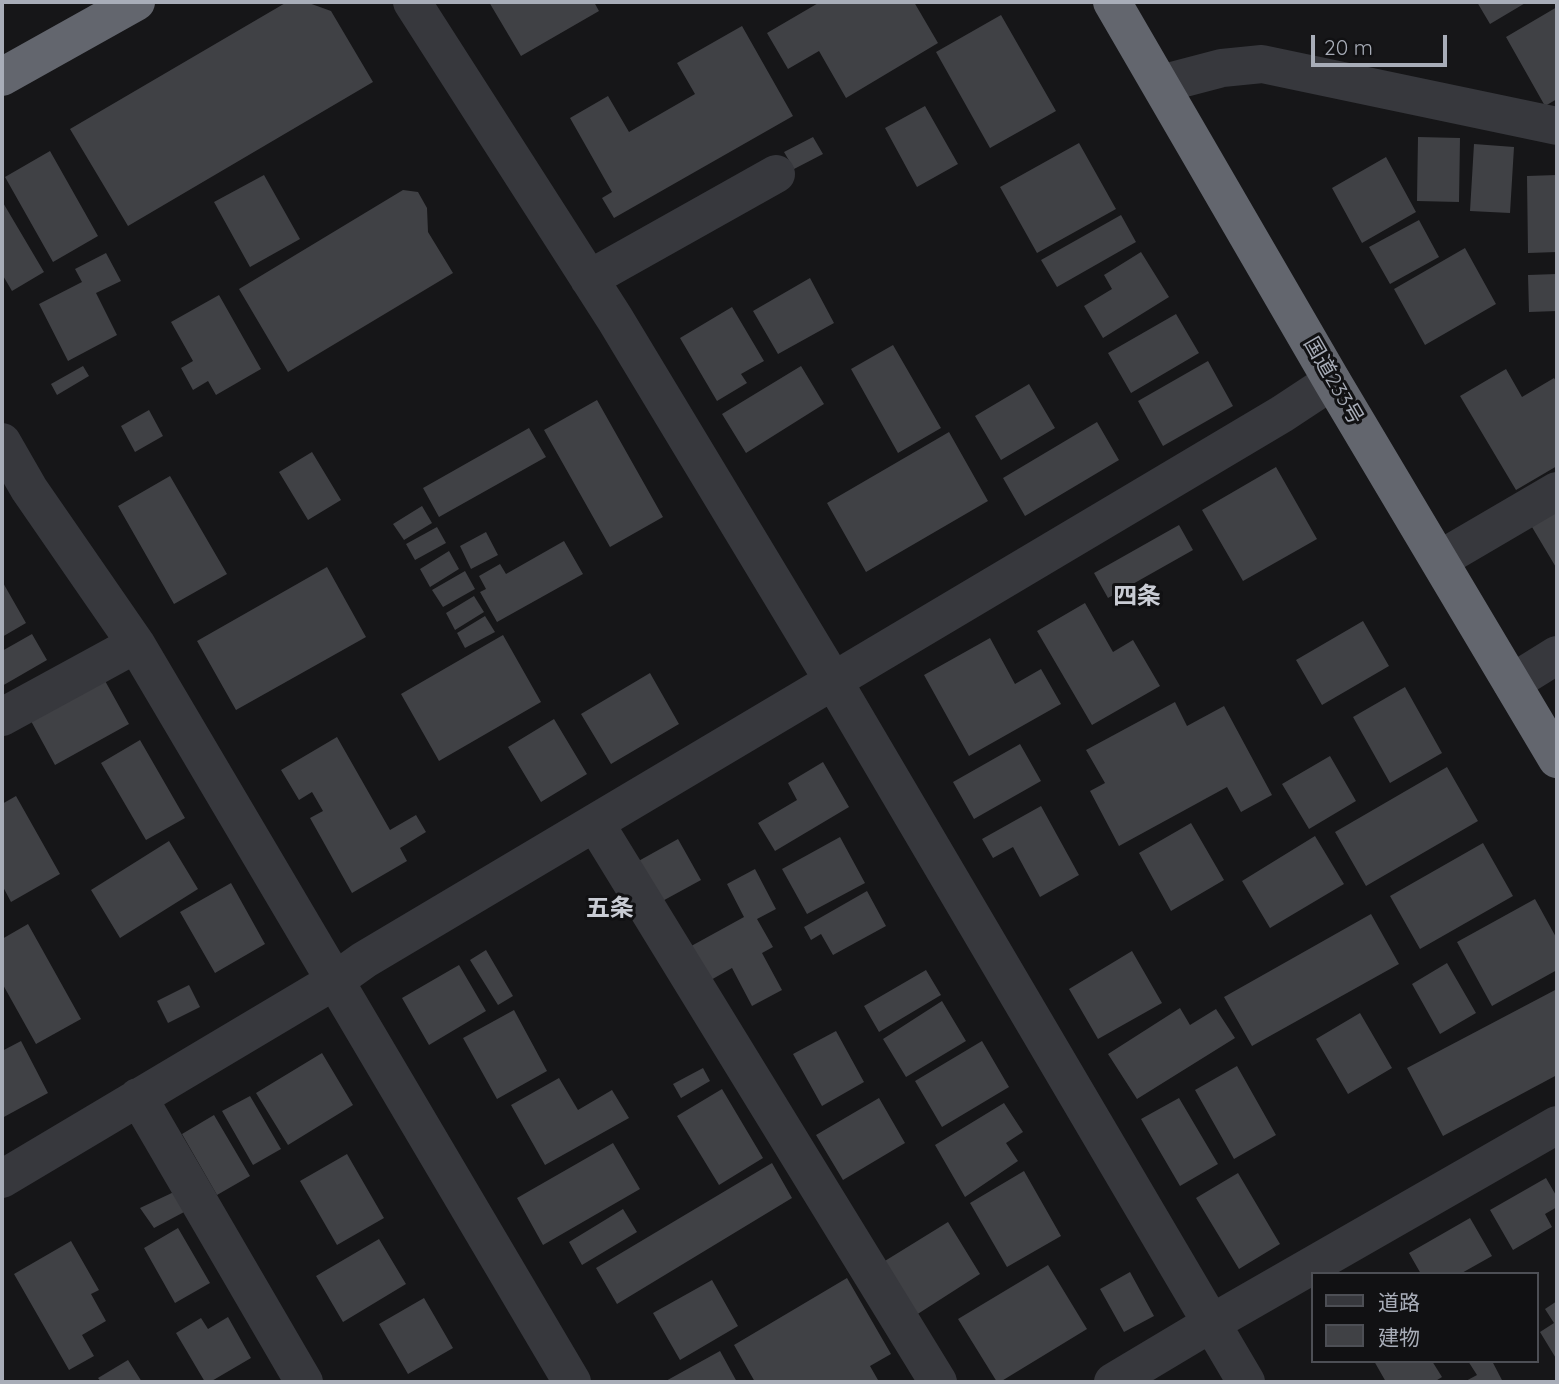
<!DOCTYPE html>
<html>
<head>
<meta charset="utf-8">
<style>
	body { margin:0 }
	#map { position:relative; width:1559px; height:1384px; overflow:hidden; background:#161618; font-family:Quicksand,"Noto Sans JP",sans-serif }
	canvas { display:block }
	.frame { position:absolute; inset:0; border:4px solid #a8adb8; pointer-events:none }
	.legend { position:absolute; left:1311px; top:1272px; width:228px; height:91px; box-sizing:border-box; background:#111113; border:2px solid #4d4f55; margin:0; padding:9px 12px; list-style:none; font-size:21px; color:#a8adb8 }
	.legend li { display:flex; align-items:center; gap:14px; height:35px }
	.legend b { width:35px; border:2px solid #4d4f55 }
	.scale { position:absolute; left:1311px; top:35px; width:136px; height:32px; box-sizing:border-box; border:4px solid #a8adb8; border-top:0; padding-left:9px; font-size:21px; line-height:24px; white-space:nowrap; color:#a8adb8; -webkit-text-stroke:5px #111113; paint-order:stroke }
</style>
</head>
<body>
<div id="map">
<canvas width="1559" height="1384"></canvas>
<div class="frame"></div>
<ul class="legend">
<li><b style="height:9px;background:#37383d"></b>道路</li>
<li><b style="height:19px;background:#404145"></b>建物</li>
</ul>
<div class="scale">20 m</div>
</div>
<script>
const ctx = document.querySelector('canvas').getContext('2d');
ctx.lineJoin = 'round';
function fill(path, color) {
  ctx.fillStyle = color;
  ctx.fill(path, 'evenodd');
}
function toPath(rows) {
  const path = new Path2D();
  for (const r of rows) {
    path.moveTo(r[0], r[1]);
    for (let i = 2; i < r.length; i += 2) path.lineTo(r[i], r[i + 1]);
  }
  return path;
}
function strokePath(path, color, width, dash) {
  ctx.strokeStyle = color;
  ctx.lineWidth = width;
  ctx.lineCap = dash ? 'butt' : 'round';
  ctx.setLineDash(dash || []);
  ctx.stroke(path);
}
function write(font, color, halo, rows, align = 'center') {
  ctx.font = font + ' Quicksand,"Noto Sans JP",sans-serif';
  ctx.lineWidth = 6;
  ctx.setLineDash([]);
  ctx.textBaseline = 'middle';
  ctx.strokeStyle = halo;
  ctx.fillStyle = color;
  for (const [text, x, y, turn = 0] of rows) {
    ctx.save();
    ctx.translate(x, y);
    ctx.rotate((+turn || 0) * Math.PI / 180);
    ctx.textAlign = isNaN(turn) ? turn : align;
    if (halo) ctx.strokeText(text, 0, 0);
    ctx.fillText(text, 0, 0);
    ctx.restore();
  }
}
fill(toPath([
	[287,2,306,2,331,11,373,82,128,226,70,129],
	[489,2,594,2,599,11,521,56],
	[820,2,914,2,938,43,846,98,819,51,788,69,767,33],
	[1477,2,1527,2,1490,24],
	[1557,7,1557,99,1545,106,1506,37],
	[1001,15,1056,111,990,148,936,52],
	[742,26,793,116,614,218,602,198,612,192,570,118,608,96,629,132,695,94,677,63],
	[925,106,958,164,917,187,885,128],
	[813,137,823,154,794,169,784,152],
	[1418,137,1460,138,1459,202,1417,201],
	[1079,143,1116,209,1037,253,1000,187],
	[1474,144,1514,147,1510,213,1470,211],
	[50,151,98,236,53,262,5,177],
	[1386,157,1416,212,1362,243,1332,188],
	[264,175,300,239,250,267,214,202],
	[1557,175,1557,252,1528,253,1527,176],
	[403,190,418,192,427,208,428,232,453,273,288,372,239,289],
	[2,201,44,272,12,291,2,274],
	[1121,215,1136,242,1057,287,1041,260],
	[1419,220,1439,257,1390,284,1369,247],
	[1465,248,1496,304,1425,345,1394,289],
	[1141,252,1169,297,1103,338,1084,306,1112,289,1104,275],
	[106,253,121,281,96,293,117,335,68,361,39,304,82,282,75,269],
	[1557,274,1557,311,1529,312,1528,275],
	[810,278,834,323,778,354,753,311],
	[219,295,261,369,216,395,208,381,193,390,181,368,193,361,171,322],
	[732,307,764,361,741,374,747,383,717,401,680,338],
	[1176,314,1199,353,1131,393,1108,353],
	[893,345,941,428,898,453,851,369],
	[1208,361,1233,406,1163,446,1138,401],
	[83,366,89,376,57,395,51,384],
	[801,366,824,404,746,453,722,414],
	[1506,369,1522,397,1554,378,1557,383,1557,466,1516,490,1460,396],
	[1029,384,1055,428,1001,460,975,416],
	[597,400,663,517,610,547,544,430],
	[149,410,163,436,135,452,121,426],
	[1097,422,1119,460,1025,516,1003,478],
	[529,428,546,457,439,517,423,488],
	[949,432,988,501,866,572,827,503],
	[312,452,341,500,308,520,279,472],
	[1276,467,1317,539,1243,581,1202,510],
	[170,476,227,574,174,604,118,506],
	[1557,505,1557,569,1529,522],
	[422,506,432,523,404,540,393,524],
	[1179,525,1193,550,1108,598,1094,573],
	[437,527,446,543,415,560,406,544],
	[486,532,498,555,471,569,460,546],
	[564,541,583,574,497,622,480,592,486,589,479,576,500,564,506,574],
	[449,551,459,569,430,587,420,569],
	[327,567,366,637,236,710,197,641],
	[465,571,475,589,443,607,432,590],
	[2,581,26,623,2,637],
	[474,596,484,612,455,630,446,613],
	[1085,603,1113,652,1133,640,1160,686,1092,725,1037,631],
	[485,616,495,632,465,648,457,633],
	[1363,621,1389,666,1322,705,1296,660],
	[32,634,47,660,2,686,2,651],
	[503,635,541,702,439,761,401,694],
	[990,638,1015,684,1041,669,1061,704,969,756,924,675],
	[650,673,679,724,611,764,581,714],
	[104,679,129,724,55,765,31,721],
	[1405,687,1442,753,1390,783,1353,717],
	[1175,702,1187,726,1224,706,1272,795,1241,812,1227,787,1119,846,1090,791,1105,783,1086,750],
	[554,719,587,774,541,802,508,747],
	[337,737,390,830,416,815,426,832,400,848,407,861,352,893,310,818,323,811,312,792,299,800,281,770],
	[140,740,185,818,146,840,101,763],
	[1020,744,1041,781,974,819,953,782],
	[1330,756,1356,801,1309,829,1282,784],
	[823,762,849,807,775,851,758,823,797,800,788,783],
	[1447,767,1478,821,1366,886,1335,832],
	[16,796,60,874,11,902,2,885,2,804],
	[1041,806,1079,875,1040,897,1013,847,993,858,982,839],
	[1191,823,1224,880,1171,911,1139,853],
	[1315,836,1344,884,1270,928,1242,881],
	[840,837,865,883,807,914,782,869],
	[678,839,701,880,657,904,635,863],
	[169,841,198,889,120,938,91,890],
	[1483,843,1513,896,1420,949,1390,896],
	[755,869,776,909,757,919,773,947,762,953,782,990,752,1006,732,968,702,985,684,950,744,917,727,884],
	[231,883,265,944,215,973,180,912],
	[867,891,886,926,833,955,821,934,811,940,804,927],
	[1535,899,1557,939,1557,970,1492,1006,1457,942],
	[1371,914,1399,964,1252,1046,1224,997],
	[28,924,81,1019,36,1044,2,983,2,939],
	[486,950,513,996,498,1005,470,960],
	[1132,951,1162,1003,1098,1039,1069,989],
	[1447,963,1476,1013,1440,1034,1412,984],
	[459,965,486,1011,429,1045,402,998],
	[926,970,941,995,879,1032,864,1006],
	[189,985,200,1007,168,1023,157,1001],
	[1557,989,1557,1075,1443,1136,1407,1068],
	[942,1001,966,1041,906,1077,883,1039],
	[1180,1008,1190,1025,1216,1009,1235,1038,1137,1099,1108,1054],
	[514,1010,547,1071,497,1099,463,1038],
	[1360,1013,1392,1068,1348,1094,1316,1039],
	[836,1031,864,1082,822,1106,793,1054],
	[21,1041,48,1093,2,1118,2,1051],
	[982,1041,1009,1087,942,1127,915,1081],
	[322,1053,353,1105,288,1145,256,1093],
	[1237,1066,1276,1135,1234,1159,1195,1090],
	[703,1068,710,1081,681,1098,673,1084],
	[559,1078,578,1110,612,1090,629,1118,545,1165,511,1105],
	[722,1089,763,1158,719,1185,677,1116],
	[250,1096,281,1149,253,1165,222,1111],
	[879,1098,905,1143,843,1180,816,1135],
	[1179,1098,1218,1164,1180,1186,1141,1119],
	[1004,1103,1023,1132,1006,1143,1018,1161,965,1197,935,1145],
	[214,1115,250,1176,217,1195,182,1134],
	[613,1143,640,1189,543,1245,517,1198],
	[347,1154,384,1218,337,1245,300,1181],
	[772,1163,792,1198,617,1304,596,1268],
	[1024,1171,1061,1236,1007,1267,970,1203],
	[1238,1173,1280,1244,1239,1269,1196,1198],
	[1546,1178,1557,1197,1557,1207,1545,1214,1552,1227,1513,1250,1490,1210],
	[176,1191,186,1211,154,1228,140,1208],
	[623,1209,637,1232,582,1265,569,1242],
	[1470,1218,1492,1256,1460,1274,1421,1274,1409,1253],
	[948,1222,980,1274,913,1317,880,1264],
	[178,1228,210,1283,175,1303,144,1248],
	[379,1239,406,1284,343,1322,316,1276],
	[71,1241,99,1290,91,1294,106,1321,82,1335,94,1356,69,1370,14,1274],
	[1048,1265,1087,1329,1000,1382,997,1382,958,1319],
	[1130,1272,1154,1316,1124,1332,1100,1289],
	[847,1278,891,1354,870,1366,878,1380,873,1382,755,1382,734,1345],
	[712,1280,738,1326,680,1360,653,1313],
	[424,1298,453,1348,408,1374,379,1324],
	[1557,1301,1557,1360,1540,1332,1554,1323,1545,1309],
	[228,1317,251,1358,210,1382,205,1382,176,1333,201,1318,208,1329],
	[720,1351,737,1382,664,1382],
	[128,1360,142,1382,101,1382,98,1378],
	[1374,1361,1432,1361,1442,1377,1434,1382,1386,1382],
	[1468,1361,1492,1361,1503,1382,1464,1382,1477,1375]
]), '#404145');
strokePath(toPath([
	[412,2,615,319,834,682,1246,1382],
	[1161,84,1222,68,1262,64,1557,126],
	[589,279,776,174],
	[2,442,29,489,136,644,572,1382],
	[1439,560,1557,491],
	[1512,683,1557,655],
	[2,717,136,644],
	[595,823,938,1382],
	[138,1097,304,1382],
	[2,1179,336,980,364,960,1282,414,1332,381],
	[1113,1382,1210,1324,1557,1125]
]), '#37383d', 38);
strokePath(toPath([
	[1112,2,1332,381,1557,759],
	[2,77,136,2]
]), '#63666e', 38);
write('21px', '#a8adb8', '#111113', [
	["国道233号",1333,381,60]
]);
write('bold 24px', '#c9ccd4', '#111113', [
	["四条",1137,597],
	["五条",610,909]
]);
</script>
</body>
</html>
